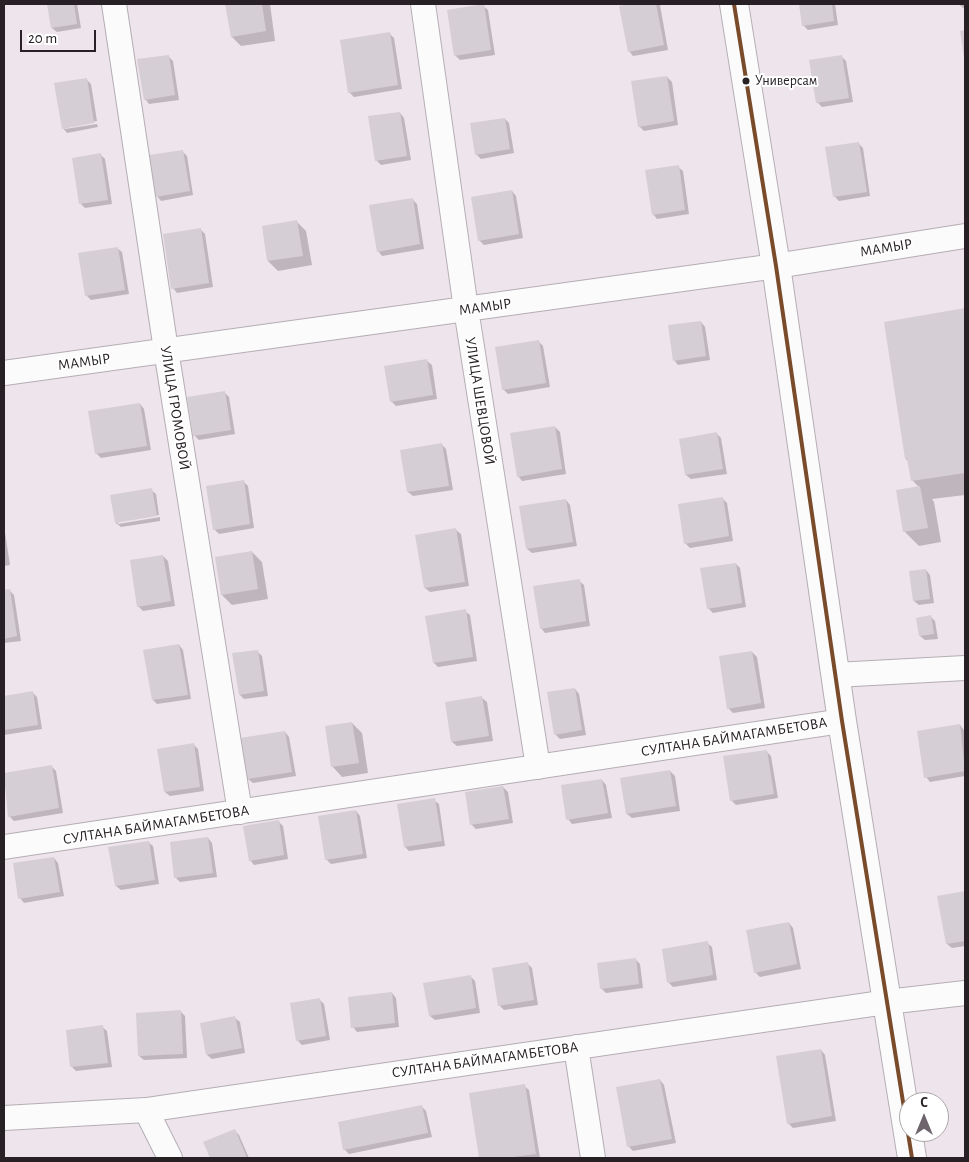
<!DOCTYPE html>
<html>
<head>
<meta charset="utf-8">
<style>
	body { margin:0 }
	#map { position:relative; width:969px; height:1162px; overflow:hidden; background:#eee4ec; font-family:"Alegreya Sans",sans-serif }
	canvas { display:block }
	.frame { position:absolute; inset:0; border:5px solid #272126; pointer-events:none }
	.north { position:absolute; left:899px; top:1092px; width:50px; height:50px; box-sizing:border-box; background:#fff; border:1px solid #a9a6a8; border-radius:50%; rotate:0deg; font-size:14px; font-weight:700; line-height:20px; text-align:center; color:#272126 }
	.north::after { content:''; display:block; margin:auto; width:18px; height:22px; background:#6d656b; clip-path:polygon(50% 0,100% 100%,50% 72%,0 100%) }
	.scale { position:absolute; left:20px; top:30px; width:76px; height:22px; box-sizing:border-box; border:2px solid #272126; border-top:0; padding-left:6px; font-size:15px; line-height:18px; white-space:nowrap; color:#272126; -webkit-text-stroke:4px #fff; paint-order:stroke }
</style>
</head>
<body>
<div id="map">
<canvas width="969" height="1162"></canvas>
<div class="frame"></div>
<div class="north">С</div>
<div class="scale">20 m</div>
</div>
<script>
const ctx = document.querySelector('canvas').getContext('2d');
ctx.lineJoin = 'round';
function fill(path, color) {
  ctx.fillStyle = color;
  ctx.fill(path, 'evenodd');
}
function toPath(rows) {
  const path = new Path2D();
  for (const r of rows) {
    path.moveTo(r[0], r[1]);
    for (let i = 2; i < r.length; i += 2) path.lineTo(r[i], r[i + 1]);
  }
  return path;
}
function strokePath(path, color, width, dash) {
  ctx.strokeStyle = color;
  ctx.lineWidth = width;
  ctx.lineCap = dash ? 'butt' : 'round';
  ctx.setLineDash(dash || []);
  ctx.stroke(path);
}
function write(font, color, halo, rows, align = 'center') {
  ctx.font = font + ' "Alegreya Sans",sans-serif';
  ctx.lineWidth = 4;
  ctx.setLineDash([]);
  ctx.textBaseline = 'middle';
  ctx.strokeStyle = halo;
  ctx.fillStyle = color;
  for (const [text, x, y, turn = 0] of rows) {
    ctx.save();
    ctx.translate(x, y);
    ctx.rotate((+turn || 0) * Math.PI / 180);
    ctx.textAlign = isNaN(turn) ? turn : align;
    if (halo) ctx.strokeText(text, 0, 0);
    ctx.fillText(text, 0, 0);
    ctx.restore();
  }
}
fill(toPath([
	[48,4,77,4,81,28,57,32,52,28],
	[226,4,270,4,275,41,241,46,232,37],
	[637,4,660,5,668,50,633,56,629,51,621,7],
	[800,4,835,4,838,25,808,30,803,25],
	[959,4,965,4,965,8,963,8],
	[483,6,488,10,495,55,460,60,456,56,448,11],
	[389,33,394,38,402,89,354,97,349,92],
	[168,56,173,61,179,100,149,104,145,99],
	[842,57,846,61,853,102,822,107,817,102],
	[667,77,672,82,678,125,644,131,639,126],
	[86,79,91,84,97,121,65,127,65,129,97,124,98,127,67,133,63,128],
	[400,113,404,118,411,160,381,165,376,160],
	[505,119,509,123,514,153,481,159,476,154],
	[858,143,863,148,870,196,839,201,834,196],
	[182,151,187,156,193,195,161,201,157,196],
	[101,155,105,159,112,204,85,208,80,203],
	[678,167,683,171,689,214,657,219,653,214],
	[512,191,516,196,523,238,484,245,479,240],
	[412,199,417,204,424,249,382,256,378,251],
	[296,221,306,231,312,265,278,271,268,261,263,227],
	[200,229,205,234,213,287,177,293,173,288],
	[117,248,122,252,129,294,91,300,86,295],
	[965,309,965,495,932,499,934,502,941,542,919,546,904,531,919,487,912,480,909,462,906,459,885,323],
	[701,322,705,327,710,360,678,365,674,360],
	[539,342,543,346,550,387,508,394,503,389],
	[427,361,432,365,437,399,396,406,391,401],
	[225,393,229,397,235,434,199,440,194,435],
	[140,404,144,409,151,450,101,458,96,453],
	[555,427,560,432,566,474,522,481,518,476],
	[717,434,721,438,727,474,691,479,686,475],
	[442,445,446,449,453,490,413,496,408,492,402,451],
	[243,481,248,486,254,528,219,534,214,529],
	[151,490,156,494,159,515,118,521,118,524,160,517,160,521,121,527,116,523],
	[723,499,727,503,733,541,690,548,685,543],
	[566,500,570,505,577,546,532,553,527,549],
	[4,526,10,565,4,566],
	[456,530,461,534,469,586,430,592,425,588],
	[252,552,262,562,268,599,232,605,222,595,217,558],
	[163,556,168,561,175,606,143,611,138,606],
	[736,564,740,568,746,607,713,613,708,608],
	[926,570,930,575,934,603,919,605,914,601],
	[579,581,584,585,590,626,545,633,541,628],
	[9,590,14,595,21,641,4,643,4,591],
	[465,611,470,615,477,661,438,667,434,663],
	[931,617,935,621,938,639,925,640,920,636],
	[179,645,183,650,191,699,157,704,153,700],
	[257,651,262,656,268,696,244,699,240,695],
	[752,652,757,657,765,708,733,713,728,708],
	[575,689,579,694,586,735,560,739,555,734],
	[32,692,37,697,42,729,4,735,4,697],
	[482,698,487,702,493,741,457,746,452,742],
	[352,723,362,733,368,773,342,777,333,767,326,727],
	[960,725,964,730,965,736,965,776,930,782,926,777],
	[285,732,289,737,296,776,253,783,248,779,242,739],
	[193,744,198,749,204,791,170,796,165,792],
	[766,751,771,756,778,798,736,805,731,800],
	[52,767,56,771,63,813,14,821,9,816,4,774],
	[670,771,675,776,680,811,632,818,627,814,621,779],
	[602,780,606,785,612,818,572,824,568,819],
	[503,787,508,792,513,823,476,829,471,824],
	[434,800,439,804,445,846,409,851,405,847],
	[356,811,360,816,367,858,331,864,326,859],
	[278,821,283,826,288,859,254,865,250,860],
	[208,838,212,843,217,877,180,882,175,877],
	[148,842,153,846,159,884,121,890,116,886],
	[54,858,58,863,64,896,24,903,20,898],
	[965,892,965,946,952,948,947,944,939,897],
	[789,923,793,928,801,969,760,977,755,972],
	[707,943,712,947,717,980,673,987,669,983],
	[635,959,640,964,643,988,606,993,601,988],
	[527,963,532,968,538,1005,504,1010,500,1006],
	[470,976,475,981,480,1013,435,1020,430,1016,425,984],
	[392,993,396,998,399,1027,357,1032,353,1027],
	[319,999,324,1004,330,1040,302,1045,297,1040],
	[181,1012,185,1016,187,1058,144,1060,139,1056],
	[235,1018,240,1022,245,1053,212,1059,207,1055],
	[102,1027,107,1031,112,1067,76,1071,72,1067],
	[821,1050,825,1055,836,1121,793,1128,788,1123],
	[660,1080,664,1085,676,1143,633,1151,629,1147],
	[524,1086,529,1090,540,1158,481,1158,470,1094],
	[422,1107,426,1111,432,1137,349,1154,344,1149],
	[235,1131,239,1135,249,1158,211,1158,205,1143]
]), '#0003');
fill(toPath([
	[47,4,74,4,77,24,51,28],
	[225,4,262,4,266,31,231,37],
	[484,4,491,50,454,56,447,10],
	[630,4,656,4,664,45,628,52,619,6],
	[799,4,832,4,834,21,802,26],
	[965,30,965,57,964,57,960,31],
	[390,32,398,85,348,93,340,40],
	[169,55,175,95,144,100,137,59],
	[842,55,849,98,816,103,809,60],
	[667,76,674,121,638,127,631,81],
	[87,78,94,123,62,129,54,83],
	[400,112,407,156,375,161,368,116],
	[505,118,510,149,475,155,470,123],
	[859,142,867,192,833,197,825,147],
	[183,150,190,191,155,197,149,155],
	[101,153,108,200,79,204,72,158],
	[679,165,685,210,652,215,645,170],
	[512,190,519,234,478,241,471,197],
	[413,198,420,244,377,252,369,205],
	[297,220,303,256,267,261,262,226],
	[201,228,209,283,171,289,163,234],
	[118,247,125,290,85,296,78,253],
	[965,308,965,473,911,481,907,458,905,459,884,322],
	[701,321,706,356,673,361,668,325],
	[539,340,546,383,502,390,495,347],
	[427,359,433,395,390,402,384,366],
	[225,391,231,430,193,436,187,397],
	[140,403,147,446,95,454,88,411],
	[555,426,562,469,517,477,510,433],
	[717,432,723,469,685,475,679,439],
	[442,443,449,486,407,492,400,450],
	[244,480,250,524,213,530,206,486],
	[920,486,928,528,903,532,896,490],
	[152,488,157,516,115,523,110,495],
	[723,497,729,536,684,544,678,504],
	[566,499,573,542,526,549,519,506],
	[456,528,465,582,424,588,415,535],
	[252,551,258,589,221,595,215,557],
	[163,555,171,601,137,607,130,560],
	[736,563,742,603,707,609,700,568],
	[926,569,930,599,913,601,909,571],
	[580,579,586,621,540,629,533,586],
	[10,589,17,636,4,639,4,590],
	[466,609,473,657,433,663,425,616],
	[931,615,934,634,919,636,916,618],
	[179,644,188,695,152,700,143,650],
	[258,650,264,691,239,695,232,653],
	[752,651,761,703,727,709,719,656],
	[575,688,582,730,554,735,547,692],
	[33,691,38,725,4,730,4,696],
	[482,696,489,736,451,742,445,702],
	[352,722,359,763,331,767,325,726],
	[960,724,965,771,924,778,917,731],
	[285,731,292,772,247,779,240,738],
	[194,743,200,787,164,792,157,749],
	[767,750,774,794,730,801,723,756],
	[52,765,59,808,8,817,4,773],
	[670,770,676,806,626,814,620,778],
	[602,779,608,813,566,820,561,785],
	[503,786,509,819,470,825,465,792],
	[435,798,442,841,404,847,397,804],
	[356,810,363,854,325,860,318,816],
	[279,820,284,855,249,861,243,826],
	[208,837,213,873,174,878,170,842],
	[149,841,155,880,115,886,108,847],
	[54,857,60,892,18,899,13,863],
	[965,891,965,941,946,944,937,896],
	[789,922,797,964,754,973,746,930],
	[708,941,713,975,667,983,662,949],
	[636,958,639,984,600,989,597,963],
	[528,962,534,1000,498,1006,492,968],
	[471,975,476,1008,429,1016,423,983],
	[392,992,395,1023,351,1028,348,997],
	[320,998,326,1036,296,1041,290,1003],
	[181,1010,183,1054,138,1056,136,1013],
	[235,1016,242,1048,206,1055,200,1023],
	[103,1025,108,1063,70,1067,66,1030],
	[821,1049,832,1116,787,1124,776,1056],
	[660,1079,672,1139,627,1147,616,1087],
	[525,1084,536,1154,505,1158,479,1158,469,1093],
	[422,1105,428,1133,343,1150,338,1122],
	[235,1129,247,1158,210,1158,203,1142]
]), '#d5ced4');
const minor = toPath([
	[114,4,166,350,240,812],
	[423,4,466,309,538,767],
	[4,373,776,266,965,236],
	[835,675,965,668],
	[4,847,842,721],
	[576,1047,593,1158],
	[146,1110,170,1158],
	[4,1118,146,1110,887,1002,965,993]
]);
const secondary = toPath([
	[734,4,776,266,842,721,912,1158]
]);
strokePath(minor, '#b4aeb3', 26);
strokePath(secondary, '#b4aeb3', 30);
strokePath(minor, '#fcfbfc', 24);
strokePath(secondary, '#fcfbfc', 28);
strokePath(toPath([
	[734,4,776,266,842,721,912,1158]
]), '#7a4b2a', 4);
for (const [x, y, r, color] of [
	[746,81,4.5,"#272126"]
]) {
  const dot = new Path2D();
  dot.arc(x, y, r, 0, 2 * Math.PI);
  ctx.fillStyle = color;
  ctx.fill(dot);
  strokePath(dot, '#fff', 2);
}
write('14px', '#272126', '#fff', [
	["Универсам",755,81]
], 'left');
write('15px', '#272126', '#fff', [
	["МАМЫР",886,248,-9],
	["МАМЫР",485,307,-8],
	["МАМЫР",84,362,-8],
	["УЛИЦА ШЕВЦОВОЙ",480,401,81],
	["УЛИЦА ГРОМОВОЙ",175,408,81],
	["СУЛТАНА БАЙМАГАМБЕТОВА",734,737,-9],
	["СУЛТАНА БАЙМАГАМБЕТОВА",156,825,-9],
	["СУЛТАНА БАЙМАГАМБЕТОВА",485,1060,-8]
]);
</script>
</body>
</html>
